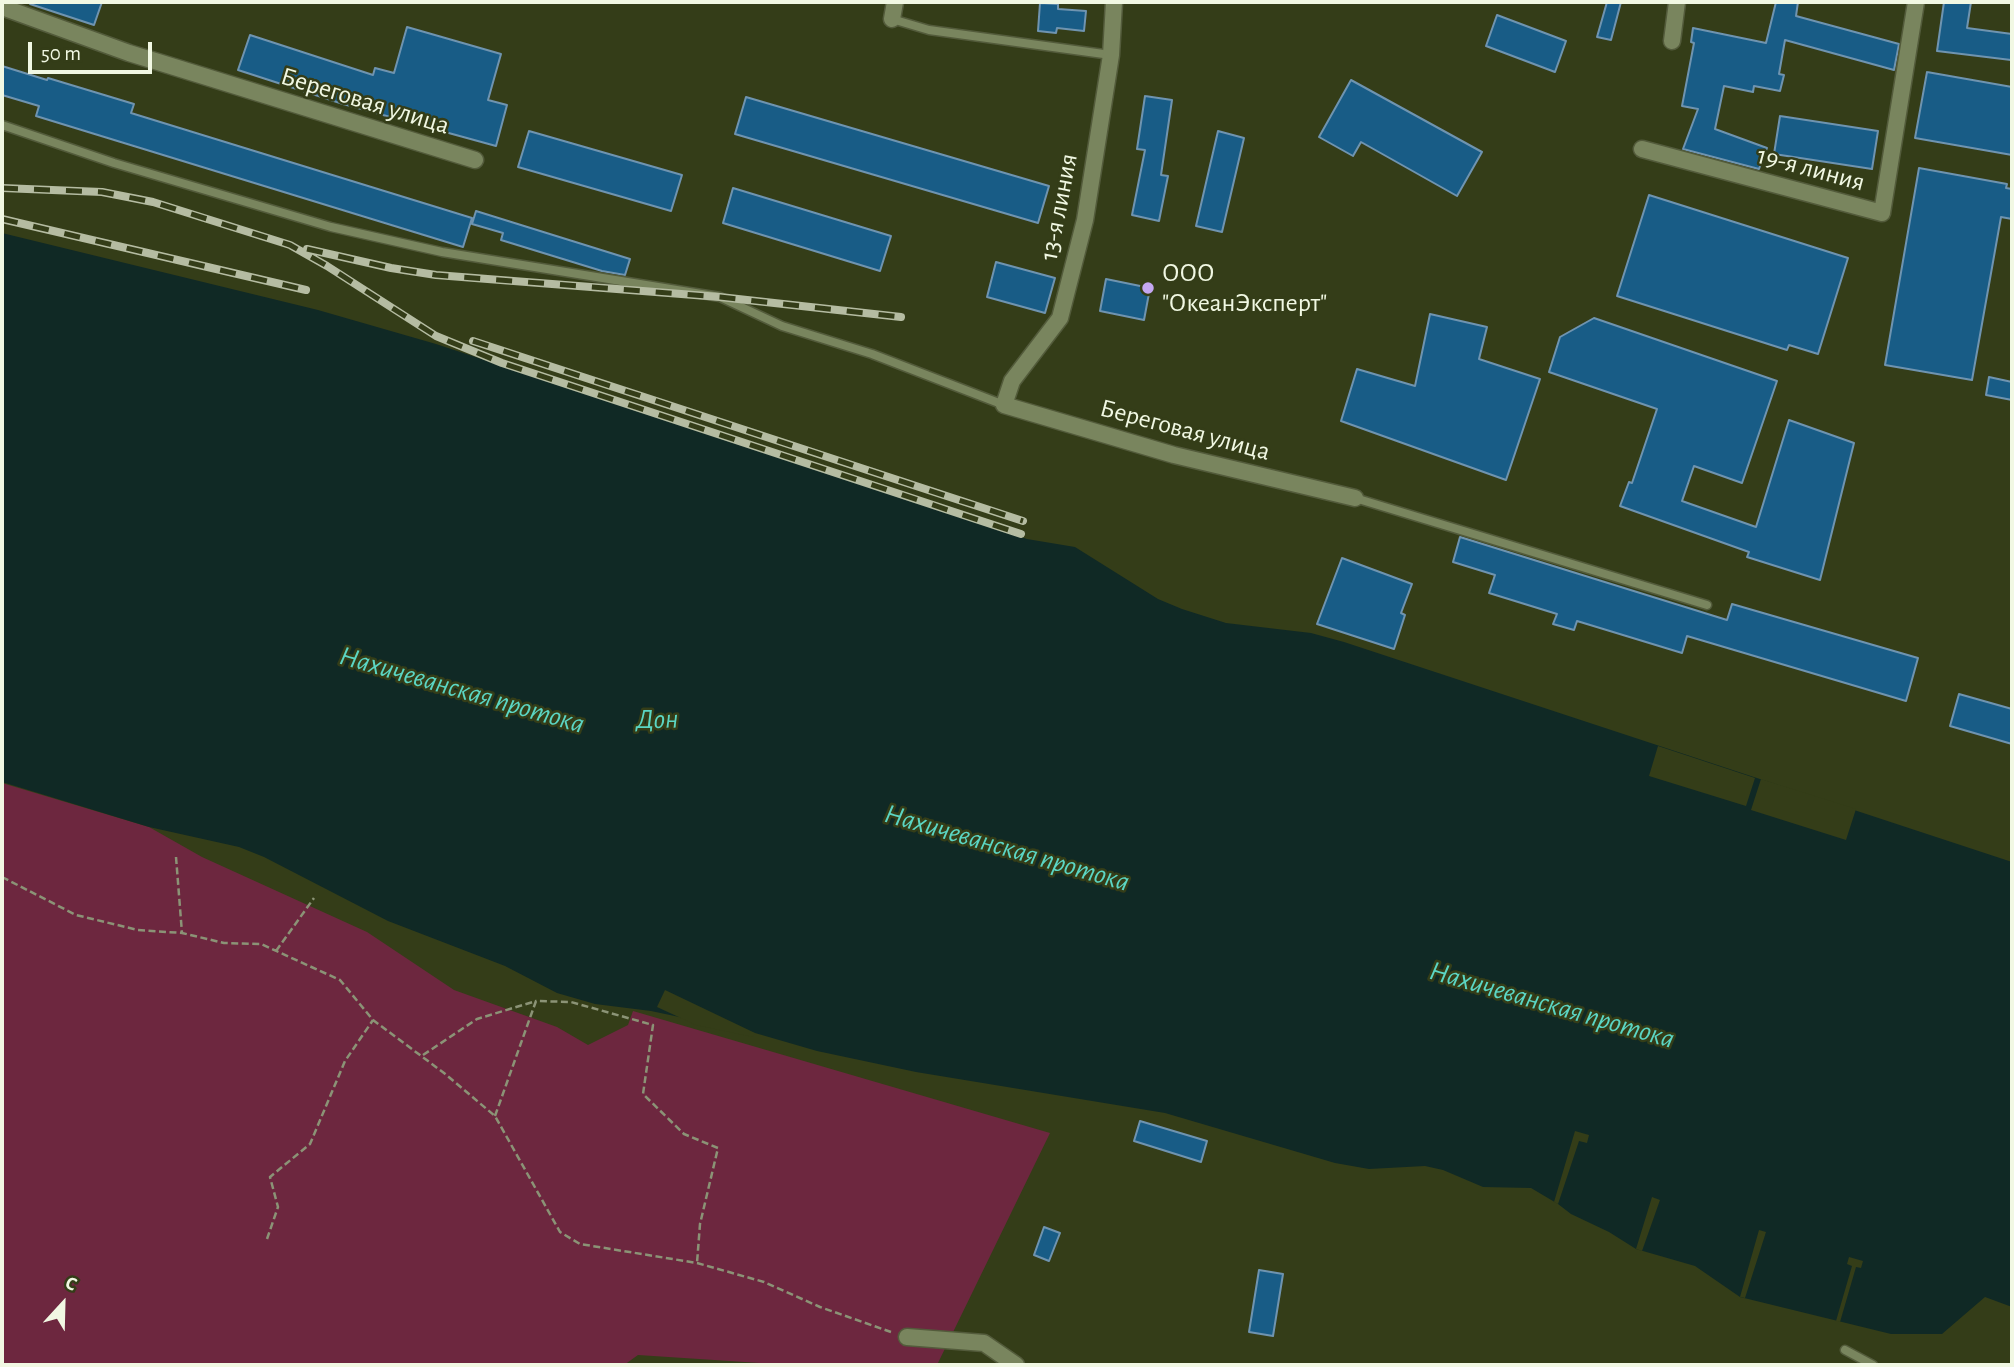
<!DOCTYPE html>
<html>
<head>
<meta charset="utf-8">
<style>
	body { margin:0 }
	#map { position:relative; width:2014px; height:1367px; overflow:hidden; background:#343d18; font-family:"Alegreya Sans",sans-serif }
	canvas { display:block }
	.frame { position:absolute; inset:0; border:4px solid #f1f8e3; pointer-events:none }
	.north { position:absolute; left:28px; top:1269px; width:70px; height:70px; -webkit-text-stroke:5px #343d18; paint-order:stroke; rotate:22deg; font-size:19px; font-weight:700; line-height:28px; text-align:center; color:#f1f8e3 }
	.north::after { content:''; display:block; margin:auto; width:24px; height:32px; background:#f1f8e3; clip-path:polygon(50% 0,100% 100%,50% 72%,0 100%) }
	.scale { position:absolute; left:28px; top:42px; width:124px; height:32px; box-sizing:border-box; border:4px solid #f1f8e3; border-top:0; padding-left:9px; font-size:21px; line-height:24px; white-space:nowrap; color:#f1f8e3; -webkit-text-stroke:5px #343d18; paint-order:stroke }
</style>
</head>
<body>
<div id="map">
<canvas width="2014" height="1367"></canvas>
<div class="frame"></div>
<div class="north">С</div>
<div class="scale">50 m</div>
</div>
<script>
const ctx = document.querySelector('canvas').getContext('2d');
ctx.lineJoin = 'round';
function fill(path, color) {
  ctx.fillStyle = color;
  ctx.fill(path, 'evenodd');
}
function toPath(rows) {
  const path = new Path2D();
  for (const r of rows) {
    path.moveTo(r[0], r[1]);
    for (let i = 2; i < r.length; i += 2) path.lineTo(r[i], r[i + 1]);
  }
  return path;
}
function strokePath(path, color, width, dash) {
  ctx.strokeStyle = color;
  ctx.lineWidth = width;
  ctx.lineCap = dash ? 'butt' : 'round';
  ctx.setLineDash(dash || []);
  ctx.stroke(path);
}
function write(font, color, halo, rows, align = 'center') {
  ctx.font = font + ' "Alegreya Sans",sans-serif';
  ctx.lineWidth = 5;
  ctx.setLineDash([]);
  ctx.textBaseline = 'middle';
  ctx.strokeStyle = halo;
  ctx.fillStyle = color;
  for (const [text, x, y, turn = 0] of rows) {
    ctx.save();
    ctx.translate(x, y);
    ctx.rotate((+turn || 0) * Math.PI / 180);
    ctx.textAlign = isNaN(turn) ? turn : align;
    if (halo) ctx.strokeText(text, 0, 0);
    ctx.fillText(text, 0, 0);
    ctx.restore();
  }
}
fill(toPath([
	[2,783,149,827,202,857,367,932,454,990,557,1027,588,1045,628,1025,633,1011,1050,1133,937,1365,760,1363,638,1355,624,1365,2,1365]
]), '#6d273f');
fill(toPath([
	[2,233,318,310,436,344,1027,539,1075,547,1158,599,1182,609,1226,623,1311,633,1344,642,2012,862,2012,1307,1985,1297,1942,1334,1891,1334,1740,1297,1695,1266,1636,1249,1609,1232,1571,1214,1558,1204,1531,1188,1483,1187,1443,1170,1425,1166,1369,1169,1335,1163,1165,1113,916,1072,817,1051,755,1033,651,1011,595,1004,557,993,505,966,388,921,264,857,239,847,149,827,2,782]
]), '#102925');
fill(toPath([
	[1658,746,1755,778,1746,806,1649,776],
	[1761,779,1856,809,1846,840,1751,810],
	[665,990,755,1033,753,1037,696,1025,657,1007],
	[1575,1131,1589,1135,1587,1143,1579,1141,1558,1204,1554,1202],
	[1652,1197,1660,1200,1642,1251,1636,1249],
	[1759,1230,1766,1232,1745,1298,1740,1297],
	[1849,1257,1863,1261,1861,1268,1856,1267,1840,1322,1836,1321,1852,1266,1847,1264]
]), '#343d18');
const building = toPath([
	[30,2,102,2,94,25,30,4,30,2],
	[1607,2,1621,2,1611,40,1597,37,1607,2],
	[1776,2,1798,2,1796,16,1899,44,1894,70,1785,40,1779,74,1784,75,1780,91,1754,86,1753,92,1724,86,1715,129,1767,148,1759,169,1683,149,1698,109,1682,106,1694,43,1691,42,1693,28,1766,43,1776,2],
	[1944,2,1971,2,1967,28,2012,34,2011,60,1937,51,1944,2],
	[1040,3,1058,4,1058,9,1086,11,1084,31,1057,28,1056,33,1038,31,1040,3],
	[1497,15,1566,41,1555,72,1486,46,1497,15],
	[407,27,501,54,488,100,507,105,496,146,343,104,238,70,250,35,373,75,375,68,394,73,407,27],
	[2,66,47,80,48,78,134,104,131,113,472,218,463,247,36,116,39,106,2,95,2,66],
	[1927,72,2012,87,2012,155,1915,138,1927,72],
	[1351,80,1482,152,1457,196,1361,142,1353,156,1319,137,1351,80],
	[1145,96,1172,100,1161,175,1168,176,1159,221,1132,215,1145,150,1137,149,1145,96],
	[746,97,1049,186,1038,223,735,134,746,97],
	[1780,116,1878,131,1872,169,1774,154,1780,116],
	[529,131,682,175,671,211,518,167,529,131],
	[1218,131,1244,138,1222,232,1196,226,1218,131],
	[1919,168,2007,184,2006,188,2012,189,2012,219,2001,217,1972,380,1885,365,1919,168],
	[733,188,891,236,880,271,723,223,733,188],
	[1649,195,1848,258,1818,354,1789,345,1787,350,1617,296,1649,195],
	[476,211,630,259,625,275,602,271,501,240,503,233,472,224,476,211],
	[996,262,1055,278,1045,313,987,297,996,262],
	[1106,279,1150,288,1144,320,1100,311,1106,279],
	[1430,314,1487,327,1479,359,1540,379,1506,480,1341,421,1357,369,1415,386,1430,314],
	[1594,318,1777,381,1742,483,1694,466,1682,501,1756,527,1789,420,1854,443,1820,580,1747,557,1749,552,1620,506,1629,482,1632,483,1657,409,1549,372,1560,337,1594,318],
	[1989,377,2012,382,2012,400,1986,395,1989,377],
	[1460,537,1727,620,1732,604,1918,658,1906,701,1687,636,1682,653,1577,621,1574,630,1553,624,1557,614,1489,593,1495,575,1453,562,1460,537],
	[1342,558,1412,584,1401,613,1405,615,1394,649,1317,624,1342,558],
	[1959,694,2012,709,2012,744,1950,726,1959,694],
	[1140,1121,1207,1141,1201,1162,1134,1141,1140,1121],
	[1044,1227,1060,1233,1049,1261,1034,1255,1044,1227],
	[1259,1270,1283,1274,1273,1336,1249,1332,1259,1270]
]);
fill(building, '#185c86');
strokePath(building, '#6f94b0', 2);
const lane = toPath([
	[892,19,929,30,1111,55],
	[2,125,114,163,331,227,442,252,720,297,782,326,872,354,1004,405],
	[1355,498,1707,605],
	[1845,1350,1873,1365]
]);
const street = toPath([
	[1114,2,1111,55,1085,220,1060,318,1012,381,1004,405,1174,455,1355,498],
	[2,7,129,53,475,160],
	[892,19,895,2],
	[1672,41,1677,2],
	[1642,149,1882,213,1916,2],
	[907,1337,984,1343,1016,1365]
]);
strokePath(lane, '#535b3b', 11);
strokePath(street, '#535b3b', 19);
strokePath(toPath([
	[176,857,182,933],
	[2,877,76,915,138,930,182,933,224,943,261,944,340,980,373,1020,444,1073,495,1116,560,1232,580,1244,697,1263,764,1282,820,1307,891,1332],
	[276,951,314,898],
	[423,1055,477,1019,536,1001],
	[495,1116,536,1001,571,1002,653,1025,643,1094,684,1134,718,1148,700,1224,697,1263],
	[267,1239,278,1207,270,1177,310,1144,345,1061,373,1020]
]), '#8b9376', 2.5, [7, 3.5]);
strokePath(lane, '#79855e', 8);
strokePath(street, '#79855e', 16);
const rail = toPath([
	[2,188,102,192,153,202,290,245,327,266,436,336,502,363,1021,534],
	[2,219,306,290],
	[307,249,391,268,436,275,720,297,901,317],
	[473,341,1023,521]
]);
strokePath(rail, '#b5bca2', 8);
strokePath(rail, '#343d18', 5, [16]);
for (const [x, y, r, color] of [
	[1148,288,7,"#c4a7f1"]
]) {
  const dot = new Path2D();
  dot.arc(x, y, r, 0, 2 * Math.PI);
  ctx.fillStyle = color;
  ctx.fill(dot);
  strokePath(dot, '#343d18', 2.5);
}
write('26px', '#f1f8e3', '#343d18', [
	["Береговая улица",365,101,17],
	["19-я линия",1811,169,15],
	["13-я линия",1059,207,-79],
	["Береговая улица",1185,430,15]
]);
write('26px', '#f1f8e3', '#343d18', [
	["ООО",1162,273],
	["\"ОкеанЭксперт\"",1162,303]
], 'left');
write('italic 28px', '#5bd6c4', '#343d18', [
	["Нахичеванская протока",462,690,16],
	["Дон",657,720],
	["Нахичеванская протока",1007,848,16],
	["Нахичеванская протока",1552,1005,16]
]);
</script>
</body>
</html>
